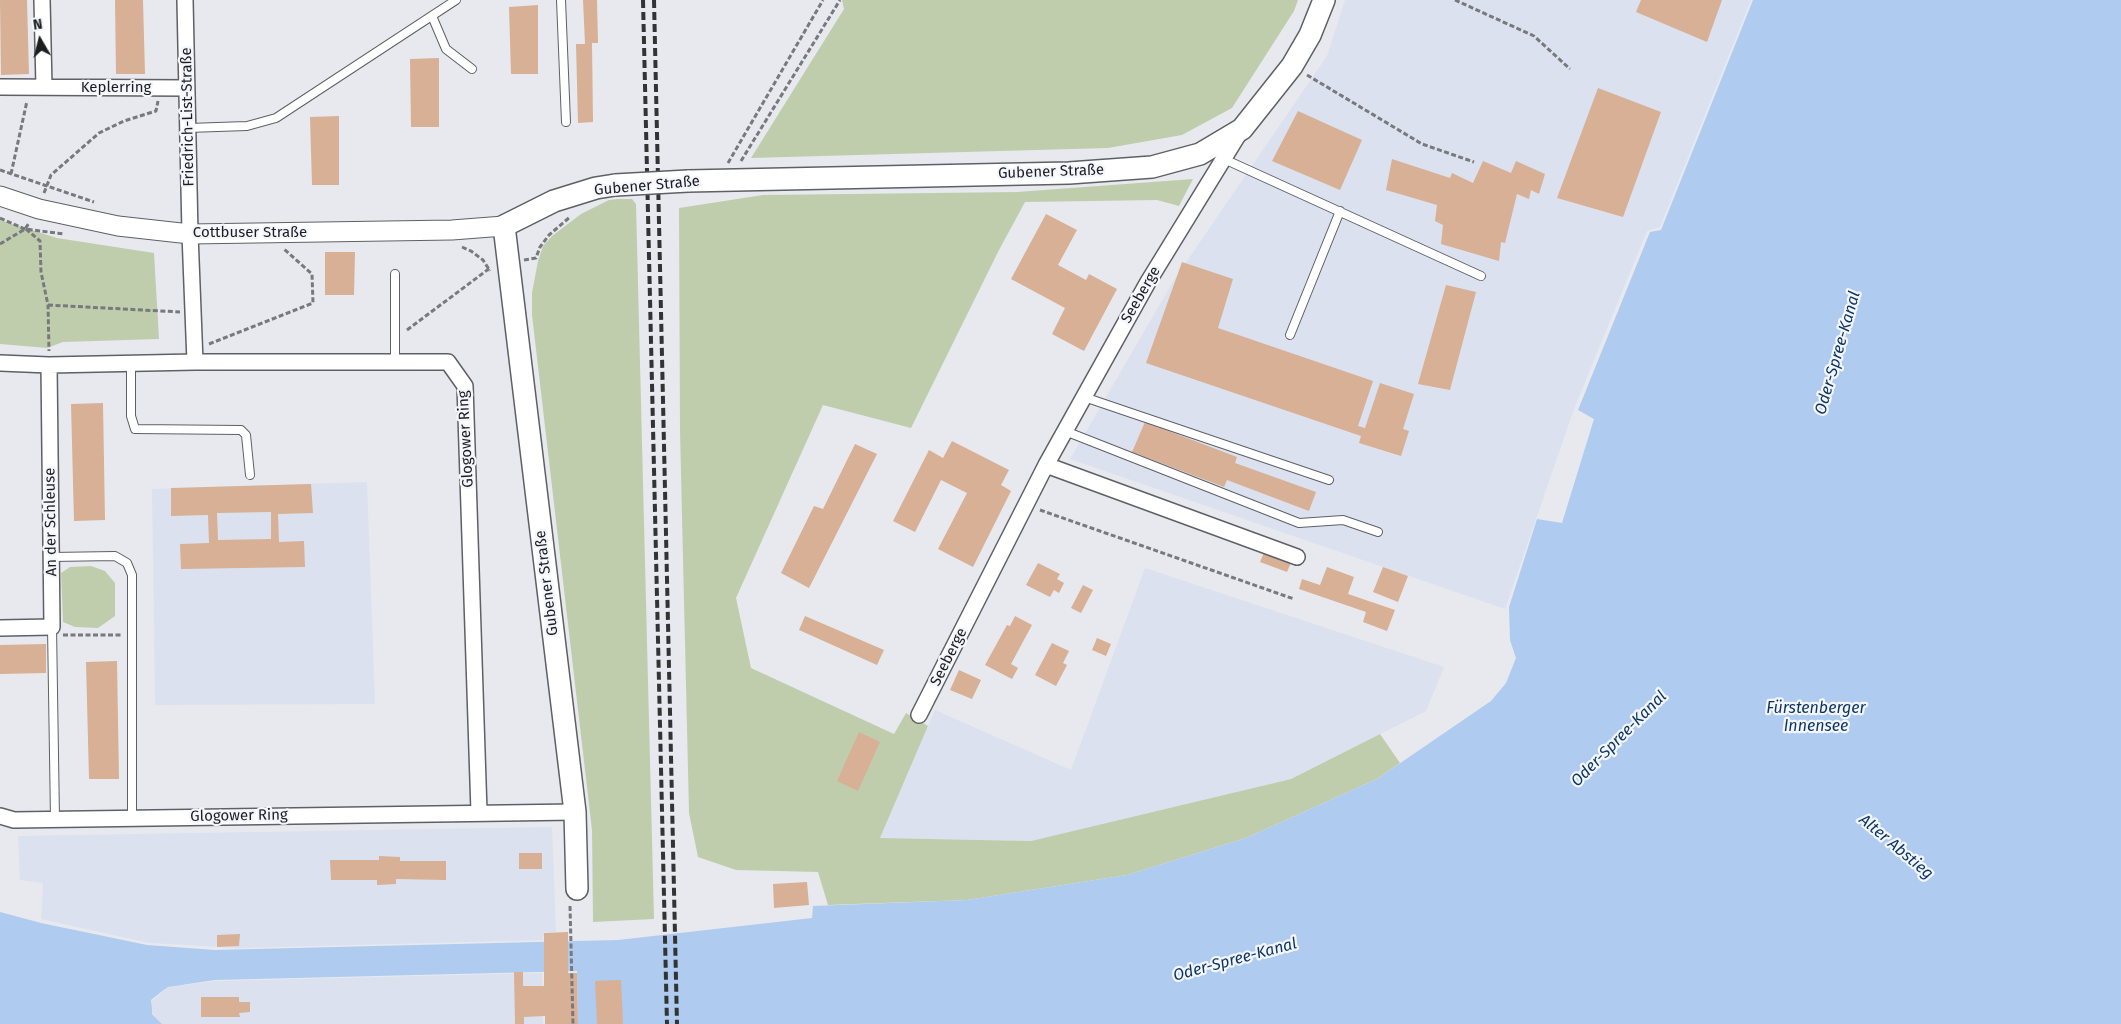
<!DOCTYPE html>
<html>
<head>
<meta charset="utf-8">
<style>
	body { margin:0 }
	#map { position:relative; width:2121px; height:1024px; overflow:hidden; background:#e7e9ef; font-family:"Fira Sans",sans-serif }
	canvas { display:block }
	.north { position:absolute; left:15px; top:15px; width:50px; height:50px; -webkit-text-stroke:4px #f4f6fd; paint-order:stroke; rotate:352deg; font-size:14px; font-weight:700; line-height:20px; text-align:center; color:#1c1d1f }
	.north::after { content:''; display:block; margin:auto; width:18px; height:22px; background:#1c1d1f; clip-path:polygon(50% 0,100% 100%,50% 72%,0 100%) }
</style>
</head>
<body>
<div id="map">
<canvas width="2121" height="1024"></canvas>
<div class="north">N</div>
</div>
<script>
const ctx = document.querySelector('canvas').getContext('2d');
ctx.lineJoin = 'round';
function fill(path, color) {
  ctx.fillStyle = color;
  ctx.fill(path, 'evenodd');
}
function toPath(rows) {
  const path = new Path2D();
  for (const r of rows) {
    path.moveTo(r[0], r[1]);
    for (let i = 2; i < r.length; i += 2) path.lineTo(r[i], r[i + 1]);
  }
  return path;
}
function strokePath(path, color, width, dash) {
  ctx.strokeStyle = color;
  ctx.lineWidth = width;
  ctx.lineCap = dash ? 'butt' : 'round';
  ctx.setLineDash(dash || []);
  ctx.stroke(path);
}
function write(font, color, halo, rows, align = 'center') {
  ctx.font = font + ' "Fira Sans",sans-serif';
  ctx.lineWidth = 4.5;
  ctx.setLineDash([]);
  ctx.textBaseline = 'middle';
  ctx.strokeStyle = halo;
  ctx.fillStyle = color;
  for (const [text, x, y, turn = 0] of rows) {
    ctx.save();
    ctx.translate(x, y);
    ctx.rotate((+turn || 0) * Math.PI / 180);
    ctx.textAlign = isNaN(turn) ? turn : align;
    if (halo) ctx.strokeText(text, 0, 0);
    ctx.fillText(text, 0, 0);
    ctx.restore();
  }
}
fill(toPath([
	[1345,0,1751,0,1660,227,1647,231,1574,409,1505,609,1070,459,1174,280,1327,56],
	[367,482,375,704,155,705,152,489],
	[1145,568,1444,667,1426,711,1291,779,1031,841,880,838,935,710,1071,770],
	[552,827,556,932,544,932,543,940,239,948,150,943,41,919,43,883,20,880,18,836],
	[542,973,543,1024,162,1024,152,1013,152,1001,168,987,215,981]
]), '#dce1ef');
fill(toPath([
	[842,0,1298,0,1294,11,1232,108,1182,135,1108,148,751,158,844,9],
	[1193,179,1179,206,1157,200,1025,202,999,250,911,428,823,405,736,598,751,668,894,734,906,713,928,726,880,838,1031,841,1291,779,1380,734,1400,763,1377,779,1246,838,1127,875,967,900,828,905,818,872,736,870,698,857,689,813,680,431,679,208,763,195,1017,192],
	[618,199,632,199,636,204,654,919,593,922,592,830,532,315,532,293,538,261,543,246,552,236,581,214,609,200],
	[0,220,57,238,154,253,159,339,63,342,47,348,0,344],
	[91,566,105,571,115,583,115,616,98,628,75,627,63,622,61,573,70,567]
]), '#c0cdad');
fill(toPath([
	[1753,0,2121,0,2121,1024,578,1024,577,971,215,980,168,987,161,992,151,1000,152,1008,152,1014,162,1024,0,1024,0,912,41,923,147,945,215,950,618,940,812,918,813,906,967,900,1127,875,1246,838,1377,779,1491,701,1506,683,1516,658,1510,640,1509,607,1537,519,1562,523,1594,419,1578,410,1650,232,1661,230]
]), '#afcbef');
fill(toPath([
	[0,0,27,0,29,74,1,75],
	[115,0,143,0,145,74,116,74],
	[583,0,597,0,598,43,592,43,593,122,578,123,576,44,585,44],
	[1641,0,1722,0,1707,42,1636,12],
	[538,5,538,74,511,74,509,7],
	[439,58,439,127,411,127,410,59],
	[1598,88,1661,112,1623,217,1557,198],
	[1298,111,1362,140,1340,190,1272,161],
	[339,116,339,185,312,185,310,117],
	[1392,159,1450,178,1452,173,1473,183,1483,161,1511,173,1516,161,1545,174,1539,194,1531,190,1529,199,1517,194,1505,243,1501,242,1499,261,1441,244,1443,225,1435,221,1437,205,1386,190],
	[1046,214,1077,230,1058,265,1086,280,1089,274,1117,289,1084,351,1052,334,1065,308,1011,279],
	[325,252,355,252,354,295,325,295],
	[1182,262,1233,279,1218,328,1373,381,1358,426,1365,428,1380,383,1414,394,1403,429,1409,431,1401,456,1359,443,1361,436,1146,363],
	[1446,285,1476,292,1450,390,1418,384],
	[103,403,105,520,74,521,71,404],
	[1145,422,1237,457,1235,463,1316,492,1309,511,1227,480,1224,487,1132,452],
	[952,441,1009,470,1001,485,1011,491,973,567,938,549,967,493,941,480,915,532,893,521,929,450,943,458],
	[855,444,877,454,809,588,781,573,814,506,823,509],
	[311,484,313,513,278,514,279,542,304,541,305,567,181,569,180,544,209,543,208,515,171,516,171,488],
	[271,512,271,539,218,540,217,513],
	[1265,550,1292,560,1287,572,1260,562],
	[1038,563,1060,574,1057,579,1064,583,1059,593,1054,590,1050,597,1026,585],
	[1327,567,1354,577,1348,594,1395,610,1387,631,1363,622,1366,612,1299,589,1302,579,1320,585],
	[1383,567,1408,576,1398,602,1373,592],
	[1083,585,1093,590,1081,613,1071,608],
	[805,616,884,650,877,665,799,630],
	[1015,616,1032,625,1011,664,1018,668,1012,679,985,665,1007,625,1010,626],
	[1097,638,1111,644,1106,656,1092,650],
	[1052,643,1069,651,1063,663,1067,665,1056,686,1035,675],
	[46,644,46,673,0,674,0,645],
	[117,661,119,779,89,779,86,662],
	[959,670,981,680,972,699,950,690],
	[859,732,880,742,858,791,837,781],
	[519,853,542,853,542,869,519,869],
	[379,856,400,857,400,861,446,861,446,880,396,879,396,884,377,885,377,880,331,880,330,860,379,860],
	[807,882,809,905,774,908,773,884],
	[568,932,568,973,577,973,578,1024,545,1024,545,1016,524,1017,524,1024,515,1024,514,972,523,972,523,986,544,986,544,933],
	[240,934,239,946,217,947,217,935],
	[621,980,623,1024,597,1024,595,981],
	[201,997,239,997,239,1002,250,1002,250,1012,239,1013,240,1017,201,1017]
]), '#d7b095');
const service = toPath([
	[561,0,566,122],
	[432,16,446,49,472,69],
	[188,128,247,126,276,118,456,0],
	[1224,159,1481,276],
	[1290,335,1340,211],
	[395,361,395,274],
	[131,363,131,416,135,429,241,430,246,435,250,475],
	[1084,397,1329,480],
	[1065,431,1299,523,1343,520,1378,532],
	[52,557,115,556,127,563,132,575,132,818],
	[52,627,55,819]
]);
const minor = toPath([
	[42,0,44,87],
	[185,0,190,234,195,362,448,362,465,386,479,812],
	[0,87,187,88],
	[0,363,49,365,195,362],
	[1046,465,1297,557],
	[0,628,52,627,49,365],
	[919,715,1046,465,1148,282,1240,132],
	[0,816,14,820,575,812]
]);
const tertiary = toPath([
	[0,196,39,209,118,226,190,234,452,230,504,226]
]);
const secondary = toPath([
	[688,181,1069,173,1152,167,1200,154,1242,129,1292,66,1310,35,1324,0],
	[577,889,575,812,504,226,554,201,596,188,615,185]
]);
strokePath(service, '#5e6066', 10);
strokePath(minor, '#5e6066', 18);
strokePath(tertiary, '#5e6066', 21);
strokePath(secondary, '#5e6066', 24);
strokePath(toPath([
	[1455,0,1534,36,1570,69],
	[1307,75,1422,144,1474,162],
	[741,161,840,0],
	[728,163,823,0],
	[0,170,94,202],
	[11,174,27,101],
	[44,193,51,175,99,133,124,121,156,111,158,101],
	[0,218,25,229,64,234],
	[26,229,40,241,41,272,48,305,49,351],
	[0,244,25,229,29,223],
	[462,247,471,251,483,260,490,271],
	[524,260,536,258,540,247,549,235,570,217],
	[48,305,180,312],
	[407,330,490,268],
	[209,344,313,303,312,274,284,249],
	[1040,510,1294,599],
	[63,635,122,635],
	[570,906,573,1024]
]), '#78797d', 3, [5, 2.5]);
strokePath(service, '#fff', 8);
strokePath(minor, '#fff', 15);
strokePath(tertiary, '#fff', 19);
strokePath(secondary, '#fff', 21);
strokePath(toPath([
	[643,0,667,1024],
	[654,0,677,1024]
]), '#323335', 4, [8, 4]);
const secondaryBridge = toPath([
	[615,185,688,181]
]);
strokePath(secondaryBridge, '#5e6066', 24, []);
strokePath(secondaryBridge, '#fff', 21);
write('15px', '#1c1d1f', '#f4f6fd', [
	["Keplerring",116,88],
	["Friedrich-List-Straße",188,117,-91],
	["Gubener Straße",1051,172,-2],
	["Gubener Straße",647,186,-5],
	["Cottbuser Straße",250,233],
	["Seeberge",1141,295,-60],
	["Glogower Ring",466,439,-93],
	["An der Schleuse",51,522,-91],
	["Gubener Straße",547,583,-97],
	["Seeberge",949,657,-63],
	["Glogower Ring",239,816,-1]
]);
write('italic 16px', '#0b335f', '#f4f6fd', [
	["Oder-Spree-Kanal",1838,353,-74],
	["Fürstenberger",1816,709],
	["Innensee",1816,727],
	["Oder-Spree-Kanal",1619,739,-45],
	["Alter Abstieg",1896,847,40],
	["Oder-Spree-Kanal",1235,960,-15]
]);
</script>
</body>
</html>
